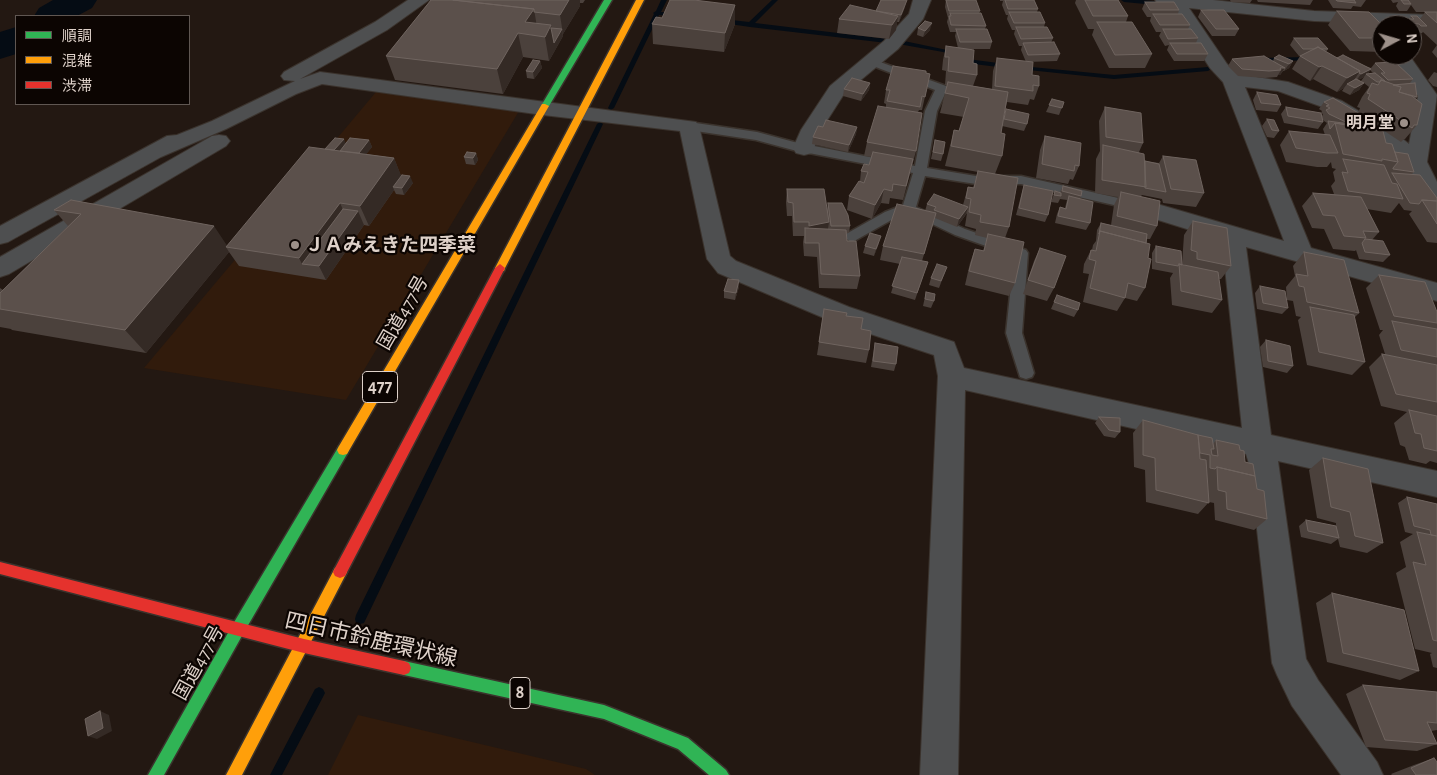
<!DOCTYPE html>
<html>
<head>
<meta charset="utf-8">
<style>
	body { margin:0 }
	#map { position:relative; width:1437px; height:775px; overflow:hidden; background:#231812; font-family:"Alegreya Sans","Noto Sans JP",sans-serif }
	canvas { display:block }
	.legend { position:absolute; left:15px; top:15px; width:175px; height:90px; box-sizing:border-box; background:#0c0502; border:1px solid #605752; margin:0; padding:6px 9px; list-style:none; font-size:15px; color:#ded1c9 }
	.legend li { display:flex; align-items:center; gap:10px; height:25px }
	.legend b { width:25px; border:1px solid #605752 }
	.north { position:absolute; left:1372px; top:15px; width:50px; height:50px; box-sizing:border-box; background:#0c0502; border:1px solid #605752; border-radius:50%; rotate:84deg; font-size:14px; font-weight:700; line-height:20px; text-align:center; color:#ded1c9 }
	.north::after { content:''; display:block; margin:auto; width:18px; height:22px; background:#9d9089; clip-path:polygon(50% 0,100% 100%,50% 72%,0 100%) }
</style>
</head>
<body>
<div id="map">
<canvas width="1437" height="775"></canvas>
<ul class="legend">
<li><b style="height:6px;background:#30b455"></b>順調</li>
<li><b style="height:6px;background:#ff9f0a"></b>混雑</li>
<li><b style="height:6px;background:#e5322d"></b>渋滞</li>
</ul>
<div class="north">N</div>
</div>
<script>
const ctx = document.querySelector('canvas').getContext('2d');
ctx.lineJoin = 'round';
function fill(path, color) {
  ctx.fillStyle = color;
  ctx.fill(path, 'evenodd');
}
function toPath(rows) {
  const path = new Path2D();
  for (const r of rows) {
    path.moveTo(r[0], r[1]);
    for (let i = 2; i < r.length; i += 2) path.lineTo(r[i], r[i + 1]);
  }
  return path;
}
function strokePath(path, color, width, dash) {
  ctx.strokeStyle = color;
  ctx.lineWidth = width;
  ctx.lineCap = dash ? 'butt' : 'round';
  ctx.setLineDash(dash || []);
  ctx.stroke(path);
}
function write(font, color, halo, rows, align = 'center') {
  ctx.font = font + ' "Alegreya Sans","Noto Sans JP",sans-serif';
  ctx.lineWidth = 4.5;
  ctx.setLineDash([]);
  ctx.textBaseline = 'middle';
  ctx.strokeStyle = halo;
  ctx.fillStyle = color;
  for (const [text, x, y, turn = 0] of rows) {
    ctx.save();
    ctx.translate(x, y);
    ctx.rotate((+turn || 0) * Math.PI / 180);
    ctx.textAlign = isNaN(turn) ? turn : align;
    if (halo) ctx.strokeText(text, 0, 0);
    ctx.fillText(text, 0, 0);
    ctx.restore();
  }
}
fill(toPath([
	[376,92,519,111,346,400,144,368],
	[358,715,586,769,595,775,328,775]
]), '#311b0c');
fill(toPath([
	[661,0,667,0,661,12,676,13,679,15,676,17,659,15,614,108,611,110,609,109,608,108,654,14,653,13,656,11,661,0],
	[772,0,778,0,755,23,904,41,947,50,975,60,1006,64,1009,66,1006,68,974,64,943,52,904,45,750,27,723,23,720,21,723,19,749,22,772,0],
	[1121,0,1142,0,1156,1,1159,3,1156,5,1124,2,1121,0],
	[1309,57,1312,59,1311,60,1259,62,1256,60,1259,58,1309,57],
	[1021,66,1114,75,1208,67,1211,69,1208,71,1114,79,1019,69,1018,68,1021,66],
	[600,122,603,124,364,623,360,624,356,623,355,619,356,615,597,124,600,122],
	[319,687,323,689,325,693,323,697,282,775,270,775,315,689,319,687]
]), '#050c14');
fill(toPath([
	[53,0,97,0,92,8,77,16,34,16,39,8,53,0],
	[16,27,16,54,0,59,0,32,16,27]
]), '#050c14');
const lane = toPath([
	[872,59,946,86,958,92,952,96,945,94,937,111,927,168,976,176,1021,176,1136,202,1143,206,1136,210,1021,184,976,184,925,176,916,207,965,229,1026,250,1028,253,1022,333,1034,373,1032,377,1026,379,1020,377,1006,333,1014,256,955,235,909,213,895,218,856,240,851,242,844,237,846,234,885,212,903,205,913,173,793,150,756,140,689,130,683,126,689,122,757,132,794,142,915,166,925,111,935,90,868,64,868,60,872,59]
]);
const street = toPath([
	[408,0,429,0,387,30,300,79,320,72,696,122,699,126,730,256,736,261,849,307,954,342,964,368,1242,428,1222,240,1139,214,1136,209,1139,204,1147,201,1284,241,1223,82,1210,68,1170,6,1158,4,1155,0,1213,0,1314,11,1437,15,1437,25,1314,21,1189,8,1227,64,1237,74,1288,82,1342,101,1394,132,1409,144,1418,96,1390,55,1409,55,1437,95,1427,162,1437,182,1437,203,1429,201,1412,180,1406,165,1380,142,1328,109,1278,91,1245,87,1311,248,1437,283,1437,301,1246,247,1271,435,1437,471,1437,497,1278,461,1306,659,1318,680,1377,762,1383,775,1341,775,1292,706,1277,675,1272,663,1250,467,1246,454,965,390,958,775,920,775,938,376,934,355,831,321,718,273,707,259,680,131,543,115,322,84,296,94,226,129,161,157,8,242,0,244,0,226,167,136,177,135,212,121,295,81,284,80,281,76,284,72,375,22,408,0],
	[913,0,931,0,923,19,898,49,844,94,821,130,812,153,804,155,796,153,793,148,801,130,830,86,884,41,909,14,913,0],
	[219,135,226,136,230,141,226,146,9,274,0,277,0,257,212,136,219,135]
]);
const fast = toPath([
	[604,0,612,0,549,106,545,108,542,108,541,106,604,0],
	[343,445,347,446,349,450,347,454,243,634,164,775,148,775,233,624,339,446,343,445],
	[404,661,604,705,688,738,726,770,729,775,709,775,678,749,604,719,404,675,399,673,397,668,399,663,404,661]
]);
const slow = toPath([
	[636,0,644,0,505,268,504,271,496,271,495,268,636,0],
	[542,104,545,104,549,106,347,454,343,455,339,454,337,450,339,446,542,104],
	[340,566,345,568,347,572,345,576,242,775,226,775,335,568,340,566]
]);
const jam = toPath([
	[500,264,505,268,345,576,340,578,335,576,333,572,335,568,495,268,500,264],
	[0,562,304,639,404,661,409,663,411,668,409,673,404,675,304,653,0,574,0,562]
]);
strokePath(lane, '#3b332d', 3);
strokePath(street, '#3b332d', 2);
strokePath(fast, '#3b332d', 3);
strokePath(slow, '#3b332d', 3);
strokePath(jam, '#3b332d', 3);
fill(lane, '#4e4f50');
fill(street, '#4e4f50');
fill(fast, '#30b455');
fill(slow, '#ff9f0a');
fill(jam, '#e5322d');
fill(toPath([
	[431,0,585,0,583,3,580,3,580,6,563,34,563,36,549,61,523,57,503,94,395,80,386,56],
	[946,0,980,11,979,13,986,26,985,29,992,42,990,49,972,49,973,63,977,75,973,86,992,89,993,71,997,58,1026,62,1021,50,1022,46,1019,46,1014,34,1015,30,1012,30,1007,19,1008,15,1006,15,1002,5,1003,1,1000,1,1000,0,1034,0,1038,9,1037,12,1045,23,1044,27,1053,38,1051,43,1060,54,1057,61,1027,62,1032,75,1039,86,1034,100,1030,99,1028,105,1007,102,1004,115,1027,124,1024,131,1002,126,1001,133,1002,156,995,174,1009,227,1005,238,1015,283,1009,296,965,285,970,263,975,249,983,251,987,238,975,235,976,229,965,226,967,213,957,227,935,218,922,261,928,262,915,300,891,293,900,264,880,260,883,246,925,211,927,204,963,205,968,187,973,188,978,172,945,166,954,130,959,131,964,117,940,113,947,85,945,85,946,71,942,70,943,60,946,46,958,48,955,36,956,32,950,32,947,22,948,18,945,7],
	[1076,0,1118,0,1128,16,1126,22,1152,54,1145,68,1109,68,1092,35,1094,29,1088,29,1075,3],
	[1230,0,1252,0,1250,3,1231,2],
	[1257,0,1313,0,1310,5,1258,2],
	[1328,0,1366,0,1361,7,1353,6,1351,9,1333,8],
	[1391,0,1437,0,1437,45,1423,32,1422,33,1416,33,1414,31,1412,31,1412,25,1401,25,1406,19,1410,19,1411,16,1420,19,1425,12,1426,12,1416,12,1411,5,1407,11,1399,11,1396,6,1398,2,1393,3],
	[1145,2,1179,10,1178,14,1190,25,1188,29,1198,38,1196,43,1208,54,1204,61,1174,61,1167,50,1169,45,1165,46,1159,36,1161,32,1156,32,1150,21,1151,17,1147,17,1142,9],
	[735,5,735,24,724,52,653,44,652,24,662,18],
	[905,7,899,22,897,22,896,30,889,39,837,33,839,19,876,11],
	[1201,10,1239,29,1235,36,1212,36,1198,17],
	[1337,11,1382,25,1382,52,1350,51,1328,25],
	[918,28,930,30,923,37,917,35],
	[1294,38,1328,49,1326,52,1337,58,1371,68,1375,63,1413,79,1410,83,1417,97,1415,99,1417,125,1405,139,1404,139,1401,142,1371,122,1367,128,1386,143,1414,172,1412,174,1437,198,1437,243,1427,242,1409,214,1412,211,1404,210,1399,203,1391,213,1367,209,1379,232,1372,240,1390,255,1383,262,1359,259,1356,250,1355,251,1333,249,1324,229,1312,228,1302,206,1313,193,1334,194,1331,186,1335,181,1333,172,1336,169,1332,168,1331,162,1327,167,1317,167,1286,162,1280,145,1289,131,1325,135,1323,129,1327,123,1324,121,1322,119,1323,122,1318,129,1284,123,1281,114,1286,107,1322,116,1323,114,1321,113,1322,111,1319,109,1324,102,1358,113,1360,108,1357,107,1362,97,1369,87,1364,83,1359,90,1350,95,1342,91,1344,88,1337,92,1313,79,1310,81,1292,69,1300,56,1299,56,1290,45],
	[1370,70,1373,73,1368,74],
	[1364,77,1361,81,1363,83,1358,80],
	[1437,45,1437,58,1432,52],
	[1274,58,1293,61,1289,68,1284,71,1283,71,1280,75,1278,75,1277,77,1265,78,1238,76,1228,66,1232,59,1273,61],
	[540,61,542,68,534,79,527,78,526,71],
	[1434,72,1437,73,1437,87,1433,86,1428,80],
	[926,73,930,74,922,110,919,110,918,112,916,151,903,200,890,198,889,204,881,203,872,219,847,210,849,196,860,181,861,171,869,165,872,157,864,156,867,142,886,107,886,104,884,103,886,90],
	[870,83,869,90,861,101,843,96,844,89],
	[1257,92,1281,105,1277,112,1256,110,1253,100],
	[1052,99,1064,102,1059,115,1046,112],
	[1105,107,1143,143,1139,152,1145,161,1159,163,1163,156,1204,193,1196,207,1163,203,1162,199,1142,195,1141,196,1157,226,1150,239,1147,239,1145,288,1137,301,1125,298,1117,311,1083,302,1089,274,1083,273,1084,264,1091,250,1092,250,1093,245,1096,241,1097,230,1101,223,1111,225,1114,205,1118,197,1095,193,1096,159,1100,151,1099,121],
	[1267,119,1279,131,1274,138,1267,137,1262,126],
	[823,127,857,127,856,134,848,152,812,144,813,137],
	[1045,136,1079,166,1073,180,1070,179,1068,184,1036,178,1040,150],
	[369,140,372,147,366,154,394,158,401,176,413,183,404,195,396,194,394,190,369,226,364,225,326,280,239,266,229,252,146,353,12,330,11,329,0,327,0,288,3,290,68,226,54,210,71,200,227,246,325,149],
	[935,140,943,154,941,161,931,159],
	[476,153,478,160,475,165,466,164,464,157],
	[1024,185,1048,215,1045,222,1016,215,1022,192],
	[1063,186,1081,196,1080,199,1090,223,1086,230,1055,223,1057,214,1060,207,1065,208,1067,200,1060,199,1058,203,1051,202,1055,191,1060,192],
	[787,189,827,209,828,203,850,226,849,233,846,233,847,241,860,276,857,289,819,288,817,257,804,256,803,242,804,236,793,236,792,216,787,216,786,202],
	[1193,221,1231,266,1221,279,1219,279,1222,300,1212,313,1172,305,1170,278,1173,273,1152,269,1152,253,1156,246,1182,265,1188,266,1182,264,1184,235],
	[879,243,874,256,863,253,865,246],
	[1040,248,1054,288,1047,301,1023,294,1034,261],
	[1304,252,1359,313,1354,318,1365,362,1352,375,1307,365,1298,320,1301,317,1296,316,1293,301,1287,300,1286,287,1295,276,1293,266],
	[947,267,939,288,929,285,931,278],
	[1379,275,1437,312,1437,463,1430,461,1426,464,1409,460,1405,447,1400,445,1394,423,1407,412,1381,406,1369,367,1382,354,1385,354,1379,335,1383,330,1380,330,1366,288],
	[739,280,739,287,735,300,724,298,724,291],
	[1260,286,1288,308,1282,314,1257,309,1255,293],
	[926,292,934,301,931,308,923,306],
	[1057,295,1078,310,1074,317,1051,309],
	[824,309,846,316,861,329,869,350,866,363,817,355],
	[1266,340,1293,366,1287,373,1263,367,1260,347],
	[875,343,896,364,894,371,871,367],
	[1099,417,1120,432,1115,438,1104,436,1095,423],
	[1143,420,1213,444,1216,440,1240,450,1257,489,1267,519,1254,530,1215,520,1214,503,1209,502,1198,514,1146,502,1145,470,1134,467,1133,433],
	[1323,458,1383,543,1367,553,1340,547,1338,539,1331,544,1301,537,1299,526,1306,520,1336,526,1336,523,1317,518,1309,470],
	[1407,497,1437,504,1437,668,1433,667,1430,654,1432,653,1415,649,1396,573,1406,567,1400,542,1413,534,1405,532,1398,503],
	[1332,593,1419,671,1400,680,1327,662,1316,603],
	[1363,685,1437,692,1437,730,1431,731,1437,744,1417,751,1366,747,1346,694],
	[1434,758,1437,775,1392,775,1391,774,1414,765]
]), '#4b413c');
fill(toPath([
	[569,0,580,0,580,6,563,34,560,15],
	[907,0,905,7,899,22,901,15],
	[735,5,735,24,724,52,725,33],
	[534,9,538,33,525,22],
	[898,16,896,30,889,39,892,25],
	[932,23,930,30,923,37,925,31],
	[551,25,554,43,562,29,563,36,549,61,545,37],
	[518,33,523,57,503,94,497,69],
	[540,61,542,68,534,79,533,72],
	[1293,61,1289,68,1284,71,1289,64],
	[1322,66,1313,79,1310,81,1319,67],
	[1280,68,1285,68,1280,75,1278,75,1281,70],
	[1371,69,1367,75,1366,74,1364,77,1356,81,1361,74],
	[1360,71,1351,85,1347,84,1344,88,1337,92,1347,78],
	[870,83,869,90,861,101,863,94],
	[1364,83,1359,90,1350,95,1355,88],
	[1372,121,1367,128,1359,132,1364,125],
	[857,127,856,134,848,152,849,145],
	[344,139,347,146,337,158,334,150],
	[369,140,372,147,354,170,351,163],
	[476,153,478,160,475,165,473,158],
	[394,158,402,178,393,187,394,190,369,226,360,206],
	[410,176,413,183,404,195,402,188],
	[884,189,881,203,872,219,875,205],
	[340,203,349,223,302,264,299,258],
	[968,207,966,214,957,227,959,219],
	[358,211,364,225,326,280,319,266],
	[829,222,827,236,807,239,809,226],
	[214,226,228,247,226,247,229,252,146,353,125,330],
	[881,236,879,243,874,256,876,249],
	[739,280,739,287,735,300,736,293],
	[100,711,109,715,112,731,97,739,88,736]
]), '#342a25');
const building = toPath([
	[431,0,453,0,534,9,525,22,551,25,545,37,518,33,497,69,386,56,431,0],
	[453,0,569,0,560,15,534,12,534,9,453,0],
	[670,0,694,0,735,5,725,33,652,24,656,17,662,18,670,0],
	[881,0,907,0,901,15,876,11,881,0],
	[946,0,976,0,980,11,949,11,946,0],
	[1005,0,1034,0,1038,9,1008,9,1005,0],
	[1085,0,1118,0,1128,16,1093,16,1085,0],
	[1336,0,1354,0,1356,3,1337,1,1336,0],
	[1401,0,1408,0,1411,4,1404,4,1401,0],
	[1145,2,1174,2,1179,10,1150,10,1145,2],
	[850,5,898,16,892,25,839,19,850,5],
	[1201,10,1224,10,1239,29,1216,29,1201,10],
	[1337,11,1369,12,1382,25,1382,38,1359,38,1337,11],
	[1009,12,1040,12,1045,23,1014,23,1009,12],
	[1425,12,1437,12,1437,23,1425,12],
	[950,13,981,13,986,26,951,25,949,16,951,16,950,13],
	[1153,14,1182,14,1190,25,1160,25,1153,14],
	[1411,16,1417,16,1427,26,1421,26,1419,24,1410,23,1406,19,1414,19,1411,16],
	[925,21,932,23,925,31,918,28,925,21],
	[1097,22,1132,22,1152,54,1115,55,1097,22],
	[1016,27,1047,27,1053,38,1021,39,1016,27],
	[551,28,562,29,554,43,551,28],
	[956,29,987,29,992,42,960,42,956,29],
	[1163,29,1191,29,1198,38,1168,39,1163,29],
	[1294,38,1318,38,1328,49,1321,49,1318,47,1314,49,1303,49,1294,38],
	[1054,42,1060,54,1028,55,1023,43,1054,42],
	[1170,43,1201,43,1208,54,1177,54,1170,43],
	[946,46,974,50,973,63,977,64,977,75,948,71,949,57,945,57,946,46],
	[1318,47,1360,71,1347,78,1322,66,1319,67,1300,56,1318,47],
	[1279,55,1293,61,1289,64,1274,58,1279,55],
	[1343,55,1371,69,1361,74,1359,73,1360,71,1337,58,1343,55],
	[1264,56,1285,68,1280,68,1281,70,1269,71,1242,69,1232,59,1264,56],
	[997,58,1033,62,1032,75,1039,76,1039,86,1033,85,1033,91,995,86,997,58],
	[533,60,540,61,533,72,526,71,533,60],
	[1395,62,1413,79,1388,80,1381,73,1385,73,1375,63,1395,62],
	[893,66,926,71,926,73,930,74,925,97,922,96,920,107,887,101,890,90,886,90,893,66],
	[1375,73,1385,81,1381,80,1380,82,1377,82,1366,74,1375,73],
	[852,78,870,83,863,94,844,89,852,78],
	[1356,79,1364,83,1355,88,1347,84,1356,79],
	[1381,80,1401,87,1399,92,1412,96,1422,104,1417,125,1414,125,1412,128,1368,99,1370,94,1367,93,1372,83,1378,85,1381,80],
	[948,82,1008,92,1001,133,1005,134,1002,156,951,146,954,130,959,131,969,98,945,93,948,82],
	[1415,83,1417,97,1399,92,1401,87,1393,85,1415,83],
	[1257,92,1277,95,1281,105,1261,103,1257,92],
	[1333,98,1372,121,1364,125,1359,122,1352,125,1372,128,1372,129,1335,123,1330,129,1328,121,1350,124,1329,114,1326,110,1330,108,1326,106,1329,105,1324,102,1333,98],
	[1052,99,1064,102,1062,108,1049,105,1052,99],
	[878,106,922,113,916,151,867,142,878,106],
	[1105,107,1141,113,1143,143,1106,137,1105,107],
	[1286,107,1321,113,1323,122,1288,116,1286,107],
	[1006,109,1029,114,1027,124,1004,119,1006,109],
	[1267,119,1274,120,1279,131,1272,130,1267,119],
	[826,120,857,127,849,145,813,137,818,126,823,127,826,120],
	[1335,123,1383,131,1386,143,1392,144,1398,162,1382,159,1382,161,1343,154,1335,123],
	[1289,131,1330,135,1338,153,1327,153,1296,148,1289,131],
	[1045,136,1081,143,1079,166,1075,165,1074,171,1042,164,1045,136],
	[335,138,344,139,334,150,325,149,335,138],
	[350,138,369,140,359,153,340,151,350,138],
	[935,140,945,142,943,154,933,152,935,140],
	[1103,145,1144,154,1146,187,1102,180,1103,145],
	[309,147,394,158,360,206,340,203,299,258,226,247,309,147],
	[467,152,476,153,473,158,464,157,467,152],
	[873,152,913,159,906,186,893,184,892,191,884,189,875,205,849,196,859,181,864,183,868,172,861,171,864,164,869,165,873,152],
	[1395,152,1408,154,1414,172,1393,169,1393,168,1398,162,1395,152],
	[1163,156,1196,160,1204,193,1171,189,1163,156],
	[1343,159,1384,165,1392,183,1397,184,1403,199,1348,191,1342,172,1348,173,1343,159],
	[1145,161,1159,164,1166,192,1145,188,1145,161],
	[978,171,1018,178,1009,227,980,222,981,215,969,212,971,199,966,198,968,187,974,188,978,171],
	[1392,173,1420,175,1437,198,1437,201,1422,200,1419,204,1410,203,1392,173],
	[402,175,410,176,402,188,393,187,402,175],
	[1024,185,1053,191,1048,215,1019,208,1024,185],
	[1063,186,1082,191,1081,196,1062,191,1063,186],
	[787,189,824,189,829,222,809,226,809,222,794,222,793,203,788,202,787,189],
	[1055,191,1061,193,1061,196,1054,195,1055,191],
	[1121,192,1160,201,1157,226,1117,216,1121,192],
	[1313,193,1361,197,1379,232,1363,231,1366,238,1344,236,1335,216,1323,215,1313,193],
	[934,194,968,207,959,219,934,210,936,207,927,204,934,194],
	[1069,196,1093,202,1090,223,1058,216,1060,207,1066,209,1069,196],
	[71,200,214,226,125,330,0,309,0,293,81,214,54,210,71,200],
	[1422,200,1437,201,1437,224,1422,200],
	[828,203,842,203,848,215,850,226,831,226,828,203],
	[897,204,936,213,924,254,883,246,897,204],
	[343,209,358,211,319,266,302,264,343,209],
	[1193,221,1227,228,1231,266,1197,259,1197,252,1191,250,1193,221],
	[1101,223,1147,234,1146,243,1100,231,1099,234,1101,223],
	[805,228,846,230,847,241,856,241,860,276,821,274,819,243,805,243,805,228],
	[1100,231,1150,244,1148,258,1151,259,1145,288,1128,283,1125,298,1090,288,1096,261,1089,259,1091,250,1096,251,1100,231],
	[870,233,881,236,876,249,865,246,870,233],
	[988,234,1024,242,1015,283,969,271,975,249,984,251,988,234],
	[1365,239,1383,241,1390,255,1365,252,1362,243,1365,239],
	[1156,246,1181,251,1182,265,1179,264,1178,266,1156,262,1156,246],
	[1040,248,1066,256,1054,288,1028,280,1040,248],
	[1304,252,1344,260,1359,313,1307,302,1304,287,1299,286,1296,274,1308,276,1304,252],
	[902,257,928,262,917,293,892,286,902,257],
	[937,264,947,267,941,281,931,278,937,264],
	[1179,264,1218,272,1222,300,1181,291,1179,264],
	[1379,275,1425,282,1437,312,1437,323,1394,316,1379,275],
	[728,279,739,280,736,293,724,291,728,279],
	[1260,286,1285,291,1288,308,1263,303,1260,286],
	[926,292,935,294,934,301,925,299,926,292],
	[1057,295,1080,303,1078,310,1054,302,1057,295],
	[1310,307,1354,315,1365,362,1319,352,1310,307],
	[824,309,847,313,846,316,863,318,861,329,871,331,869,350,819,342,824,309],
	[1392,321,1437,329,1437,357,1401,350,1392,321],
	[1266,340,1290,346,1293,366,1268,361,1266,340],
	[875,343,898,347,896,364,873,361,875,343],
	[1382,354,1437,365,1437,402,1396,394,1382,354],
	[1409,410,1437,416,1437,451,1424,448,1421,434,1415,433,1409,410],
	[1099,417,1120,418,1120,432,1109,430,1099,417],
	[1143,420,1198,435,1200,459,1206,460,1209,503,1156,490,1155,458,1143,455,1143,420],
	[1198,435,1212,438,1214,449,1211,449,1212,455,1218,456,1216,440,1239,445,1240,450,1244,451,1245,462,1253,464,1255,476,1217,467,1215,469,1210,468,1210,455,1200,453,1198,435],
	[1323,458,1368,469,1383,543,1355,536,1350,512,1331,507,1323,458],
	[1217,467,1255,476,1257,489,1264,491,1267,519,1227,509,1226,492,1218,490,1217,467],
	[1407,497,1437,504,1437,536,1431,535,1430,530,1414,526,1407,497],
	[1306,520,1336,526,1339,538,1308,531,1306,520],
	[1417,532,1437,536,1437,641,1433,640,1413,562,1426,565,1417,532],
	[1332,593,1404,610,1419,671,1343,653,1332,593],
	[1363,685,1437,692,1437,723,1427,722,1437,744,1385,740,1363,685],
	[100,711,103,728,88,736,85,719,100,711],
	[1434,758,1437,762,1437,775,1416,775,1411,768,1434,758]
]);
fill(building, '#5b504b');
strokePath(building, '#6f645f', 1);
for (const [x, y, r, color] of [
	[1404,123,5,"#9d9089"],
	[295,245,5,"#9d9089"]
]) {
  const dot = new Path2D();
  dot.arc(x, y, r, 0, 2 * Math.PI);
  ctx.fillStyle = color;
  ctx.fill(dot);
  strokePath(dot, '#0c0502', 2);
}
write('bold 16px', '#ded1c9', '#0c0502', [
	["明月堂",1394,123]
], 'right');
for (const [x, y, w] of [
	[380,387,35],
	[520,693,20]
]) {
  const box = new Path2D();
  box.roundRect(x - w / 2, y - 15.5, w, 31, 4);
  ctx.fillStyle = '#0c0502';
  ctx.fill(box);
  strokePath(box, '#ded1c9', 1);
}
write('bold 18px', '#ded1c9', null, [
	["477",380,387],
	["8",520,693]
]);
write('bold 19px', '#ded1c9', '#0c0502', [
	["ＪＡみえきた四季菜",305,245]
], 'left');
write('19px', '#ded1c9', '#0c0502', [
	["国道477号",403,313,-60],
	["国道477号",199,663,-61]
]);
write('22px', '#ded1c9', '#0c0502', [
	["四日市鈴鹿環状線",371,640,13]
]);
</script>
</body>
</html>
